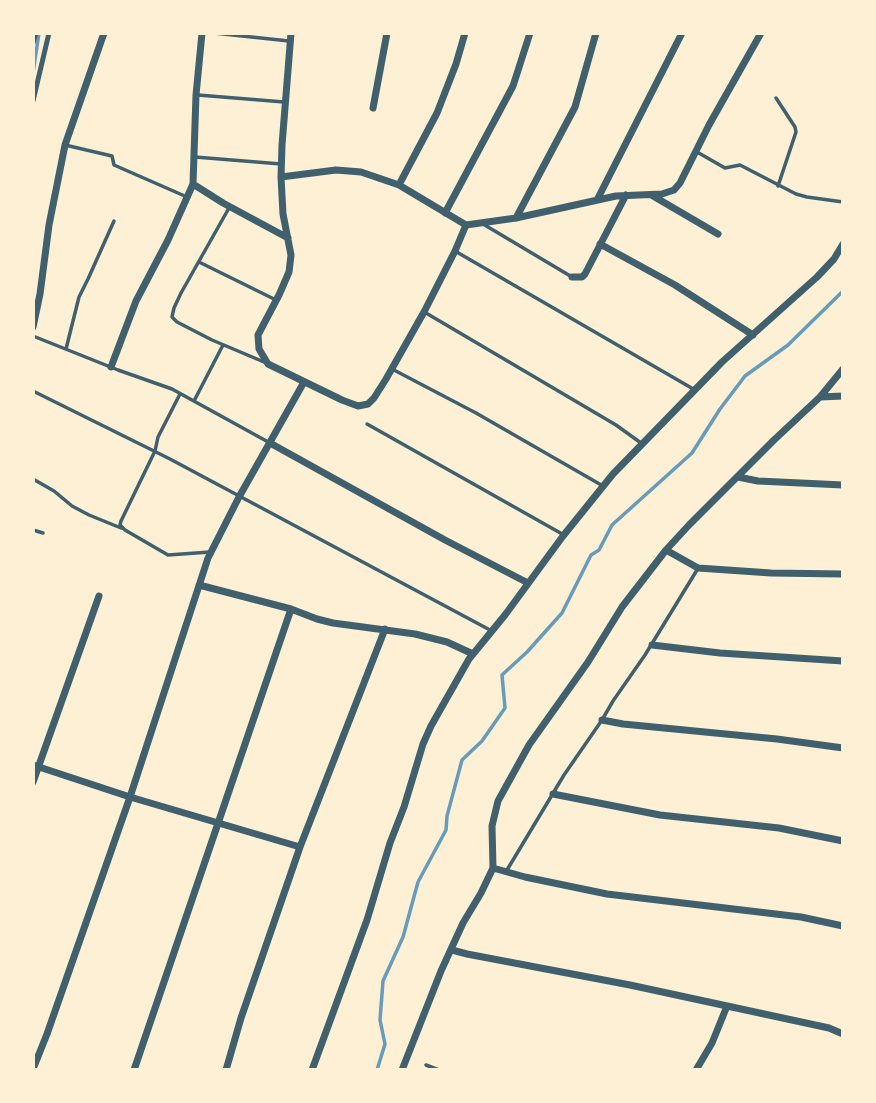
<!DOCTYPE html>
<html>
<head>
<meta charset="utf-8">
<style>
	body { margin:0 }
	#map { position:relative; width:876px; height:1103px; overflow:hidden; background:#fdf0d5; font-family:"Public Sans",sans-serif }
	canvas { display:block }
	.frame { position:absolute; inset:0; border:35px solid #fdf0d5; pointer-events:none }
</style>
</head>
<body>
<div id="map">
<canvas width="876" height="1103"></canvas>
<div class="frame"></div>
</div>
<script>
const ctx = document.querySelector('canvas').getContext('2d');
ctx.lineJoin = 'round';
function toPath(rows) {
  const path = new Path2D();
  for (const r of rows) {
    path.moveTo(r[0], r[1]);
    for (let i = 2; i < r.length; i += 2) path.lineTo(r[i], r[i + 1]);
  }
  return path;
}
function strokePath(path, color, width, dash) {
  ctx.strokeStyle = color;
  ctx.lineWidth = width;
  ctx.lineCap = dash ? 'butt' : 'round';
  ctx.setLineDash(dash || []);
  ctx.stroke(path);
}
strokePath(toPath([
	[33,73,39,33],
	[377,1070,385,1044,380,1020,383,981,403,937,418,882,446,830,447,816,462,760,482,741,505,708,502,675,527,652,562,613,591,555,599,550,612,525,692,453,720,409,745,376,788,345,843,291]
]), '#669bbc', 3.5);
strokePath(toPath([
	[214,33,289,41],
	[198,95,284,102],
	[776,98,795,127,796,132,778,186],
	[65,145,112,156,114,165,187,197],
	[697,152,725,168,740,165,796,194,807,197,843,202],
	[195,157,281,164],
	[229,208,181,293,174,308,172,317,177,322,212,340,264,362],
	[483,224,572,277],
	[455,251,695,390],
	[199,262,276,300],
	[426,313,616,425,641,443],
	[33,336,118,370,172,389,270,443],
	[66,349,79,297,88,279,114,221],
	[392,369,476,413,603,486],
	[33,391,170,459,490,630],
	[180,394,158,437,155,451,121,521,120,525,125,530,168,555,210,552],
	[194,401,223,345],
	[367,424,564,535],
	[33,479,54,491,72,506,89,515,121,528],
	[33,530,43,533],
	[507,870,564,775,602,720,613,701,645,655,697,570],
	[426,1065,439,1070]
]), '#3f606c', 3.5);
strokePath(toPath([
	[33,43,36,33],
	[33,101,49,33]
]), '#3f606c', 5);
strokePath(toPath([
	[291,33,282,145,281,177,283,214,291,255,289,272,279,295,258,335,259,349,268,364,342,400,358,406,368,404,374,398,386,379,424,312,455,251,466,225],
	[373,108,387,33],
	[281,177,336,170,361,172,399,185,466,225],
	[401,181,437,113,456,64,465,33],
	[193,184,223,203,288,238],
	[653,196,718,234],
	[597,200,682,33],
	[445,213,513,86,530,33],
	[516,218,575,107,596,33],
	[466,225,516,218,616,196,662,194,674,190,680,183,709,125,761,33],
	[600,244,675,285,753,335],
	[572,277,582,277,585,274,626,195],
	[33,327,40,294,49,225,65,145,104,33],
	[111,367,136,301,168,240,193,184,196,95,202,33],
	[820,397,843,396],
	[270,443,445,540,528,583],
	[738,477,758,481,843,485],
	[666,550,698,568,771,573,843,574],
	[199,585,291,609,317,619,333,623,415,634,447,642,473,654],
	[652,645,720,653,843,661],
	[602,720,623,724,777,739,843,748],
	[33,765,130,797,300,847],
	[33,782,99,596],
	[553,794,660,815,779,828,843,841],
	[493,868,525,877,607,894,801,917,843,926],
	[452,950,467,954,630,985,829,1028,843,1034],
	[33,1069,47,1034,130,797,208,558,239,497,304,382],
	[134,1070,291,609],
	[226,1070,241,1018,300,847,385,629],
	[312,1070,367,920,390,843,404,807,423,744,431,726,469,659,505,615,563,536,613,474,722,362,817,277,834,259,843,244],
	[402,1070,441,971,463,923,481,893,493,868,492,826,498,801,529,745,588,662,622,607,666,550,689,525,774,440,820,397,843,369],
	[696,1070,712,1043,727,1006]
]), '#3f606c', 7);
</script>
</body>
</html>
